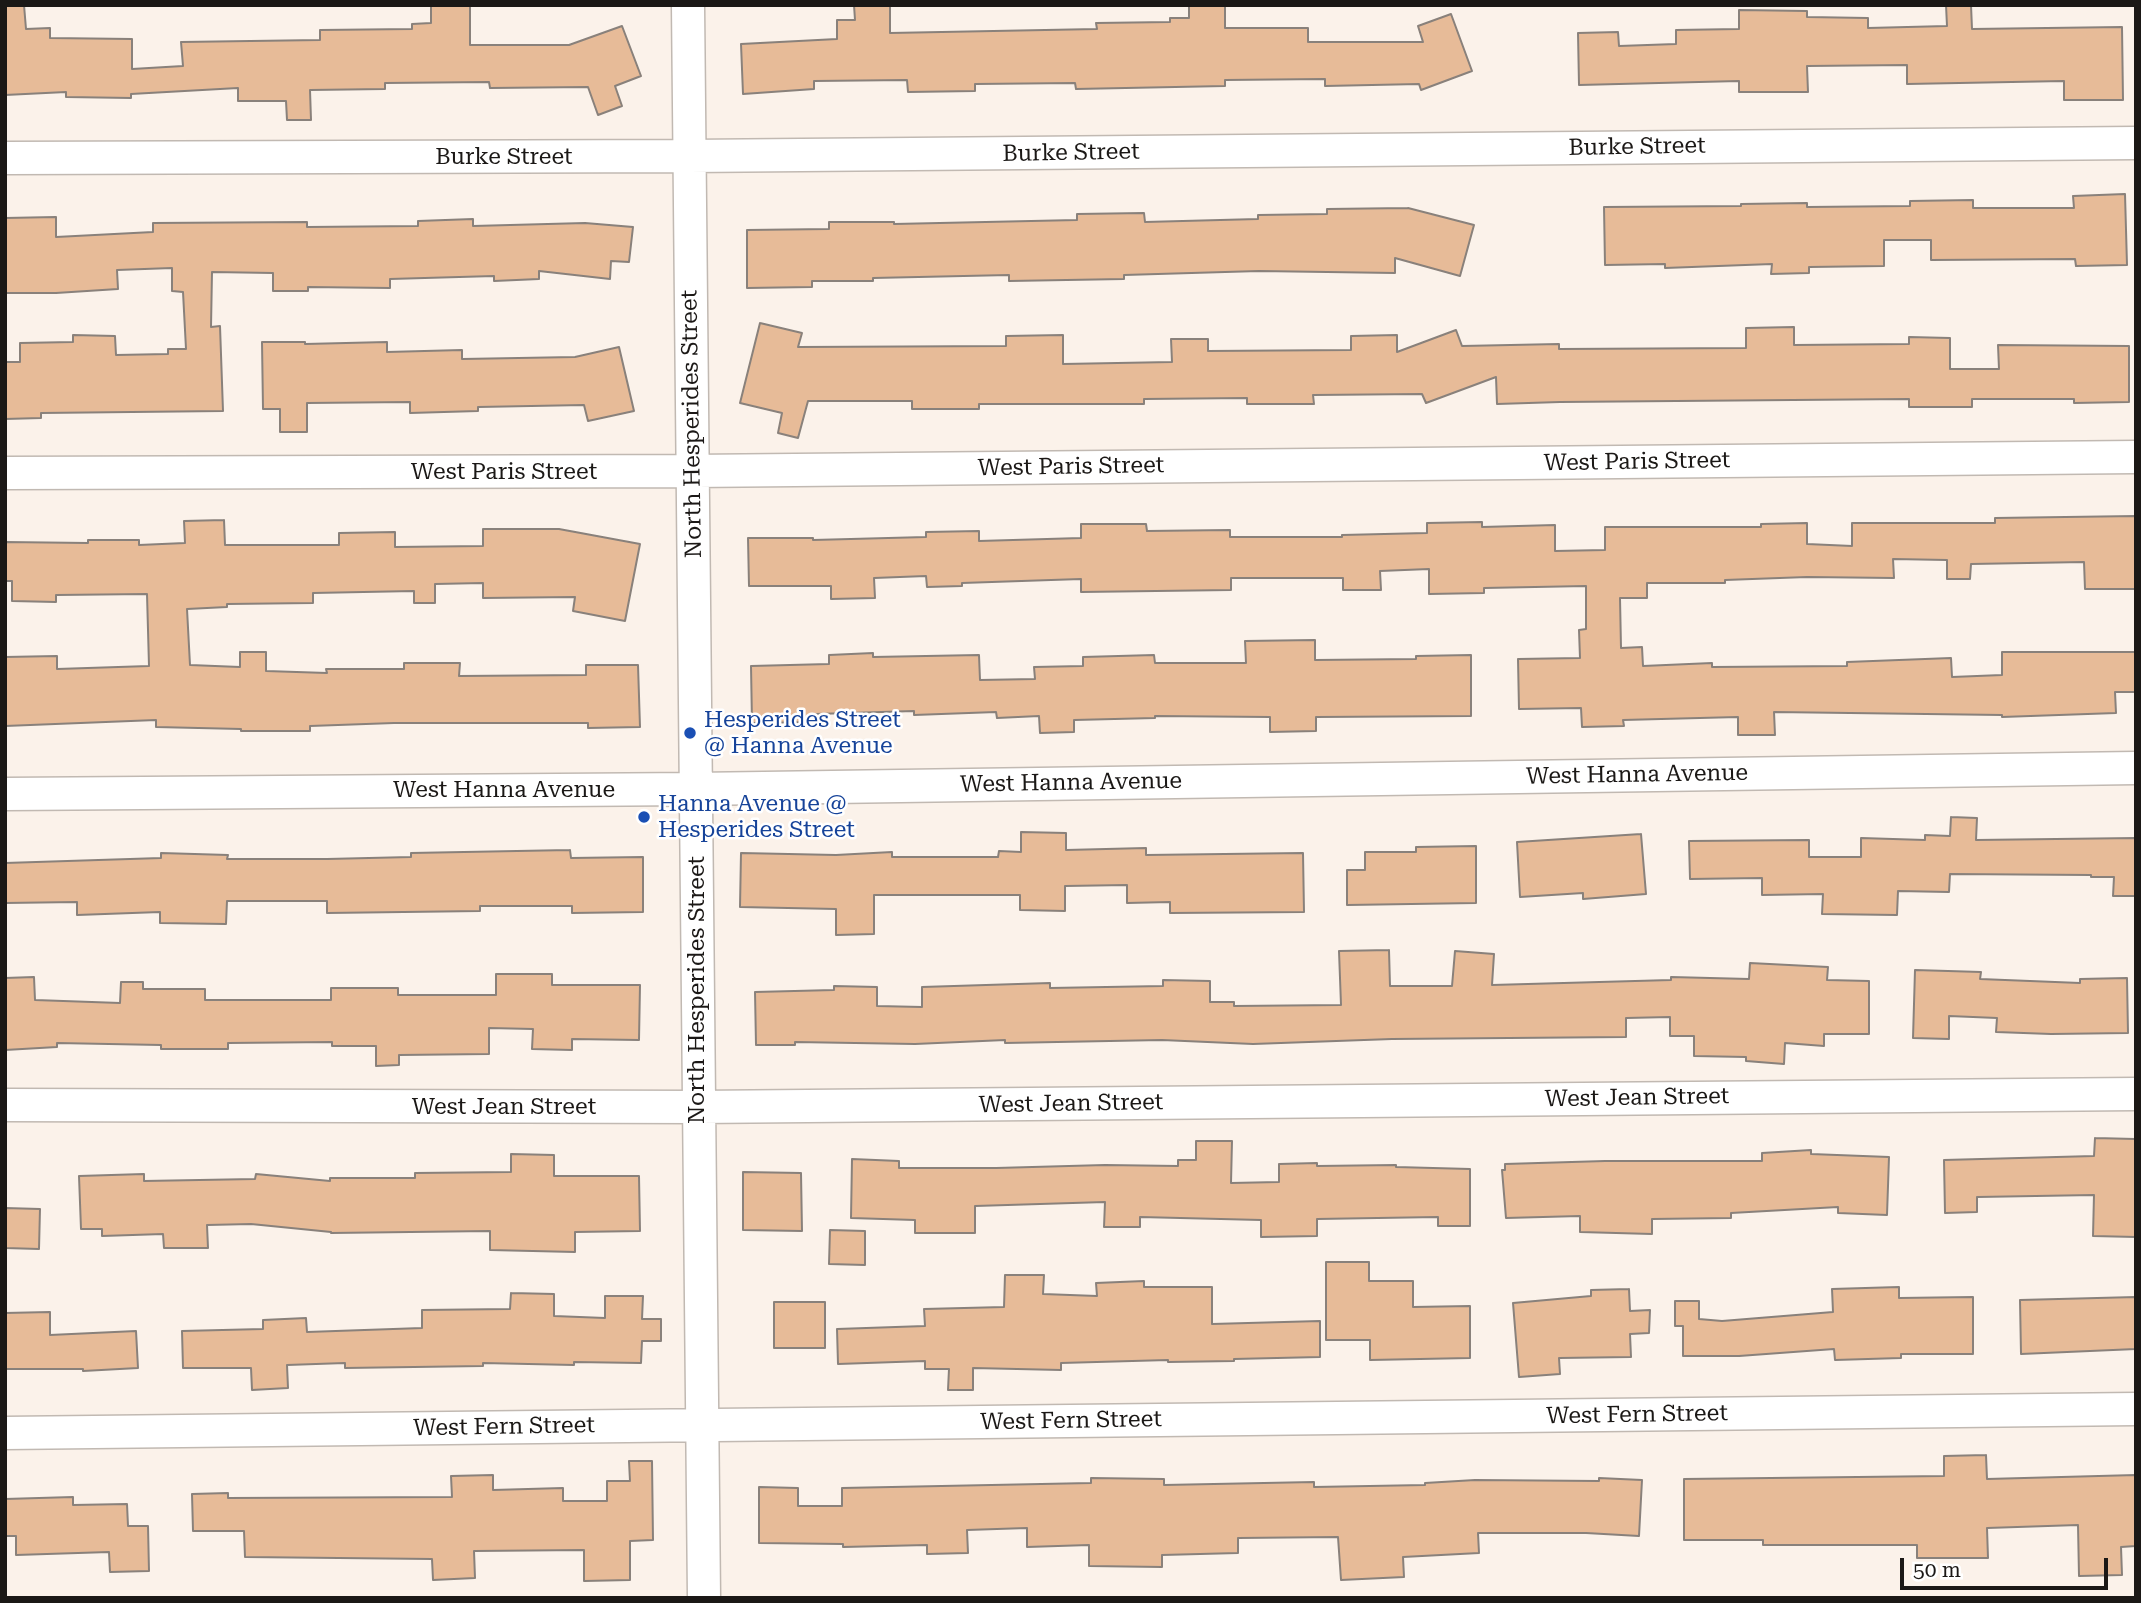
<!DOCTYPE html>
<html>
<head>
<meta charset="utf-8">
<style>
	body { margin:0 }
	#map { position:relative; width:2141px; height:1603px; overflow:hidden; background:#fbf2ea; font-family:"Roboto Serif",serif }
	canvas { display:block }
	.frame { position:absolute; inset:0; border:7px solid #1b1816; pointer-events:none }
	.scale { position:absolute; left:1900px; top:1558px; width:208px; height:32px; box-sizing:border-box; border:4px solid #1b1816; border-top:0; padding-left:9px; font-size:21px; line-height:24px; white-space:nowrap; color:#1b1816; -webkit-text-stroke:5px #fff; paint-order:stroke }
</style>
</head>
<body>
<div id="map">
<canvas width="2141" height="1603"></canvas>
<div class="frame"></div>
<div class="scale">50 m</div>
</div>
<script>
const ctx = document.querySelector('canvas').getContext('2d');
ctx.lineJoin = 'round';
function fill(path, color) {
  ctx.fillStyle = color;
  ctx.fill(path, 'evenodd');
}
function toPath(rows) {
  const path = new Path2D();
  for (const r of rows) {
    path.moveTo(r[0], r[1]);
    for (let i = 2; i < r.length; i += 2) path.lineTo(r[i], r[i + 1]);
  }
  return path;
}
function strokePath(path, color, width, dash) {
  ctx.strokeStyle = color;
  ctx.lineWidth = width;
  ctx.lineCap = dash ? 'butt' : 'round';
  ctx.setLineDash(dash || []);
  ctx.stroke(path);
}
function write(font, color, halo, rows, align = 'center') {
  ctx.font = font + ' "Roboto Serif",serif';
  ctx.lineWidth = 5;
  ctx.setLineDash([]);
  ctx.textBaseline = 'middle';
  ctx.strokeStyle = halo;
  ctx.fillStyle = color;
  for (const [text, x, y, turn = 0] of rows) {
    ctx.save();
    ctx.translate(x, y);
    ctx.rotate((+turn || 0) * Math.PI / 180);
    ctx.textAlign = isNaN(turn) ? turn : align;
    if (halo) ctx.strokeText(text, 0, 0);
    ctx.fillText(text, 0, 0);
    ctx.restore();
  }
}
const building = toPath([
	[5,5,24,5,26,29,50,28,50,38,132,39,132,69,183,66,181,42,320,40,320,30,412,29,412,24,431,23,431,5,470,5,470,45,569,45,622,26,641,76,615,86,622,106,598,115,588,87,490,88,489,82,385,83,385,89,310,90,311,120,287,120,286,101,238,101,238,88,131,94,131,98,66,97,66,92,5,95,5,5],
	[854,5,890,5,890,33,1097,29,1096,23,1170,22,1170,18,1189,18,1189,5,1225,5,1225,28,1308,28,1308,42,1423,42,1418,26,1451,14,1472,71,1421,90,1419,84,1325,86,1325,79,1225,80,1225,86,1076,89,1075,83,975,84,975,91,908,92,907,80,814,81,814,89,743,94,741,44,837,39,837,20,855,20,854,5],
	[1946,5,1971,5,1972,29,2122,27,2123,100,2064,100,2064,81,1907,84,1907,65,1807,66,1808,92,1739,92,1739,81,1579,85,1578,33,1618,32,1619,46,1676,44,1676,30,1739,29,1739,10,1807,11,1807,17,1868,18,1868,28,1947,26,1946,5],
	[2125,194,2127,265,2076,266,2075,259,1931,260,1931,240,1884,240,1884,266,1809,267,1809,273,1771,274,1772,264,1665,268,1665,264,1605,265,1604,207,1741,206,1741,204,1807,203,1807,207,1910,206,1910,201,1973,200,1973,208,2074,208,2073,196,2125,194],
	[1408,208,1474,225,1460,276,1395,258,1395,273,1259,271,1124,275,1124,279,1009,281,1009,275,873,278,873,281,812,281,812,287,747,288,747,230,829,229,829,222,894,222,894,224,1077,220,1077,214,1144,213,1145,222,1258,219,1258,215,1327,214,1327,209,1408,208],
	[56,217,56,237,153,232,153,223,307,222,307,227,418,226,418,221,473,219,473,226,585,223,633,227,629,262,611,261,610,279,539,271,539,279,494,281,494,276,390,279,390,288,308,287,308,291,273,291,273,273,212,272,211,327,220,326,223,411,41,413,41,418,5,419,5,362,20,362,20,343,73,342,73,335,115,336,116,355,168,354,168,349,186,349,183,292,172,291,172,268,117,270,118,289,56,293,5,293,5,218,56,217],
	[760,323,802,333,798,347,1006,346,1006,336,1063,335,1063,364,1172,362,1171,339,1208,339,1208,351,1351,350,1351,336,1397,335,1397,352,1456,330,1462,346,1559,344,1559,349,1746,348,1746,328,1794,327,1794,345,1909,344,1909,337,1950,338,1950,369,1999,369,1998,345,2129,346,2129,402,2074,403,2074,399,1972,399,1972,407,1909,407,1909,399,1560,402,1497,404,1496,377,1426,403,1422,394,1313,395,1314,404,1247,404,1247,398,1144,399,1144,404,979,404,979,409,912,409,912,401,808,401,798,438,778,433,782,413,740,403,760,323],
	[262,342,305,342,305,344,387,342,387,352,462,350,462,359,575,357,619,347,634,411,588,421,584,405,478,407,478,411,410,413,410,402,307,403,307,432,280,432,280,409,263,409,262,342],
	[2136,516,2136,589,2085,589,2084,562,1971,564,1970,579,1947,579,1947,560,1893,559,1894,578,1807,577,1725,580,1725,583,1647,583,1647,598,1620,598,1621,648,1642,647,1643,666,1712,663,1712,667,1847,666,1847,662,1951,658,1952,677,2002,675,2002,652,2136,652,2136,692,2115,692,2116,713,2002,717,2002,715,1774,712,1775,735,1738,735,1738,717,1623,720,1624,726,1582,727,1581,708,1519,709,1518,659,1580,658,1579,630,1586,629,1586,586,1484,588,1484,593,1429,594,1429,569,1380,571,1381,590,1343,590,1343,578,1231,578,1231,590,1081,592,1081,579,962,583,962,586,927,587,926,576,874,578,875,598,831,599,831,586,749,586,748,538,813,538,813,540,926,537,926,532,979,531,979,541,1081,538,1081,524,1146,524,1147,531,1230,530,1230,537,1342,537,1342,535,1427,533,1427,523,1482,522,1482,527,1555,525,1555,551,1605,550,1605,527,1761,527,1761,524,1807,523,1807,544,1852,546,1852,523,1995,523,1995,518,2136,516],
	[224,520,225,545,339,545,339,533,395,532,395,547,483,546,483,529,559,529,640,544,625,621,573,611,575,597,483,598,483,583,435,584,435,603,414,603,414,591,313,593,313,603,227,604,227,607,187,609,190,665,240,667,240,652,266,652,266,671,327,673,326,669,404,669,404,663,460,663,459,676,586,675,586,665,638,665,640,727,588,728,588,723,394,723,310,726,310,731,241,731,241,729,156,727,156,720,5,726,5,657,57,656,57,669,149,666,147,594,56,595,56,602,12,601,12,581,5,581,5,542,88,543,88,540,139,540,139,545,185,543,184,521,224,520],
	[1315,640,1315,660,1416,659,1416,656,1471,655,1471,716,1316,717,1316,731,1270,732,1270,717,1155,716,1155,718,1074,720,1074,732,1040,733,1039,716,997,718,996,712,914,715,914,711,816,714,816,722,752,723,751,666,829,664,829,655,873,653,873,657,979,655,980,680,1035,679,1034,667,1083,666,1083,657,1154,655,1155,663,1246,663,1245,641,1315,640],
	[1951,817,1977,818,1976,840,2136,838,2136,896,2113,896,2114,877,2091,877,2091,875,1950,874,1949,892,1898,891,1897,915,1822,914,1823,894,1762,895,1762,878,1690,879,1689,841,1809,840,1809,857,1861,857,1861,838,1925,840,1925,835,1950,836,1951,817],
	[1021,832,1066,833,1066,850,1146,848,1146,855,1303,853,1304,912,1170,913,1170,902,1127,903,1127,885,1065,886,1065,911,1020,910,1020,895,874,895,874,934,836,935,836,909,740,907,741,853,836,855,892,852,892,857,998,857,999,851,1021,852,1021,832],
	[1641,834,1646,894,1583,899,1583,893,1520,897,1517,842,1641,834],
	[1476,846,1476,903,1347,905,1347,870,1365,870,1365,852,1416,852,1416,847,1476,846],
	[570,850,571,858,643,857,643,912,572,913,572,906,480,906,480,911,327,913,327,901,227,901,226,924,160,923,160,912,77,915,77,902,5,903,5,863,161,858,161,853,228,855,227,859,327,859,411,857,411,853,570,850],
	[1389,950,1390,986,1452,986,1455,951,1494,954,1492,985,1671,980,1671,977,1749,979,1750,963,1828,967,1827,980,1869,981,1869,1034,1824,1034,1824,1046,1785,1043,1784,1064,1746,1061,1746,1057,1694,1056,1694,1036,1670,1036,1670,1017,1626,1018,1626,1037,1392,1039,1253,1044,1162,1040,1005,1043,1005,1040,915,1044,795,1042,795,1045,756,1045,755,992,834,990,834,986,877,987,877,1006,922,1007,922,987,1050,983,1050,988,1163,986,1163,980,1210,981,1210,1002,1234,1002,1234,1006,1341,1005,1339,951,1389,950],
	[1915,970,1981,972,1980,979,2080,983,2080,979,2127,978,2128,1033,2051,1034,1996,1032,1997,1018,1949,1016,1949,1039,1913,1038,1915,970],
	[496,974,552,974,552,985,640,985,639,1040,572,1039,572,1050,532,1049,533,1029,489,1028,489,1054,399,1055,399,1065,376,1066,376,1046,332,1046,332,1042,228,1043,228,1049,161,1049,161,1045,57,1043,57,1047,5,1050,5,978,34,977,35,1000,120,1003,121,982,143,982,143,989,205,989,205,1000,331,1000,331,988,398,988,398,995,496,995,496,974],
	[2095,1138,2135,1139,2136,1237,2093,1236,2094,1195,1977,1197,1977,1212,1945,1213,1944,1160,2094,1156,2095,1138],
	[1196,1141,1232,1141,1231,1183,1279,1182,1279,1164,1317,1163,1317,1166,1396,1165,1396,1167,1470,1169,1470,1226,1438,1226,1438,1217,1317,1219,1317,1236,1261,1237,1261,1220,1140,1217,1140,1227,1104,1227,1105,1202,975,1206,975,1233,915,1233,915,1220,851,1218,852,1159,899,1161,899,1168,996,1168,1105,1165,1178,1166,1178,1160,1196,1160,1196,1141],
	[1811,1150,1811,1154,1889,1157,1887,1215,1838,1213,1838,1207,1731,1213,1731,1218,1652,1219,1652,1234,1580,1232,1580,1216,1506,1218,1502,1170,1505,1170,1505,1164,1605,1161,1762,1161,1762,1153,1811,1150],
	[511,1154,554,1155,554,1176,639,1176,640,1231,575,1232,575,1252,490,1250,490,1231,331,1233,331,1232,251,1224,207,1225,208,1248,164,1248,163,1234,102,1236,102,1229,81,1229,79,1176,144,1174,144,1181,255,1179,256,1174,330,1181,330,1178,415,1178,415,1173,511,1172,511,1154],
	[743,1172,801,1173,802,1231,743,1230,743,1172],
	[5,1208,40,1209,39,1249,5,1248,5,1208],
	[830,1230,865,1231,865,1265,829,1264,830,1230],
	[1326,1262,1369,1262,1369,1281,1413,1281,1413,1307,1470,1306,1470,1358,1370,1360,1370,1340,1326,1340,1326,1262],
	[1005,1275,1044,1275,1043,1294,1097,1296,1096,1283,1144,1281,1144,1287,1212,1287,1212,1324,1320,1321,1320,1357,1234,1359,1234,1361,1168,1362,1168,1360,1061,1363,1061,1370,973,1368,973,1390,948,1390,949,1369,925,1369,925,1361,838,1364,837,1329,925,1326,924,1309,1004,1307,1005,1275],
	[1899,1287,1899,1298,1973,1297,1973,1354,1901,1354,1901,1358,1835,1360,1834,1349,1739,1356,1683,1356,1683,1326,1675,1326,1675,1301,1699,1301,1699,1319,1722,1321,1833,1312,1832,1289,1899,1287],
	[1629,1289,1630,1311,1650,1310,1649,1333,1630,1334,1631,1357,1559,1358,1560,1374,1519,1377,1513,1303,1591,1296,1591,1290,1629,1289],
	[511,1293,554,1294,554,1316,605,1318,605,1296,643,1296,642,1319,661,1319,661,1341,642,1341,641,1363,574,1362,574,1365,483,1363,483,1366,345,1368,345,1363,287,1365,288,1388,252,1390,251,1368,183,1368,182,1331,263,1329,263,1320,306,1318,307,1332,422,1328,422,1310,510,1309,511,1293],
	[2136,1297,2136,1349,2021,1354,2020,1300,2136,1297],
	[774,1302,825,1302,825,1348,774,1348,774,1302],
	[50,1312,50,1335,136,1331,138,1368,83,1371,83,1369,5,1369,5,1313,50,1312],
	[1986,1455,1987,1479,2136,1475,2136,1546,2121,1547,2122,1575,2079,1576,2078,1525,1987,1528,1988,1558,1917,1558,1917,1545,1763,1545,1763,1540,1684,1540,1684,1479,1944,1476,1944,1456,1986,1455],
	[629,1461,652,1461,653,1540,630,1541,630,1580,584,1581,584,1550,474,1551,475,1578,433,1580,432,1559,245,1557,244,1531,193,1531,192,1494,228,1493,228,1498,452,1497,451,1476,493,1475,493,1490,563,1488,563,1501,607,1501,607,1481,630,1481,629,1461],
	[1091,1478,1164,1479,1164,1485,1314,1482,1314,1487,1425,1485,1425,1483,1475,1480,1599,1481,1599,1478,1642,1480,1639,1536,1586,1533,1478,1533,1479,1553,1403,1557,1404,1577,1341,1580,1338,1537,1238,1538,1238,1553,1162,1555,1162,1567,1089,1566,1089,1545,1027,1547,1027,1528,967,1530,968,1553,927,1554,927,1545,843,1547,843,1544,759,1543,759,1487,798,1488,798,1506,842,1506,842,1488,1091,1483,1091,1478],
	[73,1497,73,1505,127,1504,128,1526,148,1526,149,1571,110,1572,109,1552,16,1555,16,1536,5,1536,5,1499,73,1497]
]);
fill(building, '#e7bb98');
strokePath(building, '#89817b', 2);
const minor = toPath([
	[688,5,704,1598],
	[5,158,690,156,2136,143],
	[5,473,692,471,2136,457],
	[5,794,695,789,2136,768],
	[5,1105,697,1107,2136,1094],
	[5,1433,2136,1409]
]);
strokePath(minor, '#c1b9b2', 35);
strokePath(minor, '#fff', 32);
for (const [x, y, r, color] of [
	[690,733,7,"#1a4fb4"],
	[644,817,7,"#1a4fb4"]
]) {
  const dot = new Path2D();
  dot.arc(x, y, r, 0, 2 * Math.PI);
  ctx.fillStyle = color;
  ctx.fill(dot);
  strokePath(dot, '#fff', 2.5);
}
write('23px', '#1b1816', '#fff', [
	["Burke Street",1637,147,-1],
	["Burke Street",1071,153,-1],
	["Burke Street",504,157],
	["North Hesperides Street",692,424,-91],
	["West Paris Street",1637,462,-1],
	["West Paris Street",1071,467,-1],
	["West Paris Street",504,472],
	["West Hanna Avenue",1637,775,-1],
	["West Hanna Avenue",1071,783,-1],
	["West Hanna Avenue",504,790],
	["North Hesperides Street",697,990,-90],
	["West Jean Street",1637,1098,-1],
	["West Jean Street",1071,1104,-1],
	["West Jean Street",504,1107],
	["West Fern Street",1637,1415,-1],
	["West Fern Street",1071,1421,-1],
	["West Fern Street",504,1427,-1]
]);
write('23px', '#164399', '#fff', [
	["Hesperides Street",704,720],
	["@ Hanna Avenue",704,746],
	["Hanna Avenue @",658,804],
	["Hesperides Street",658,830]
], 'left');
</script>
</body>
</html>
